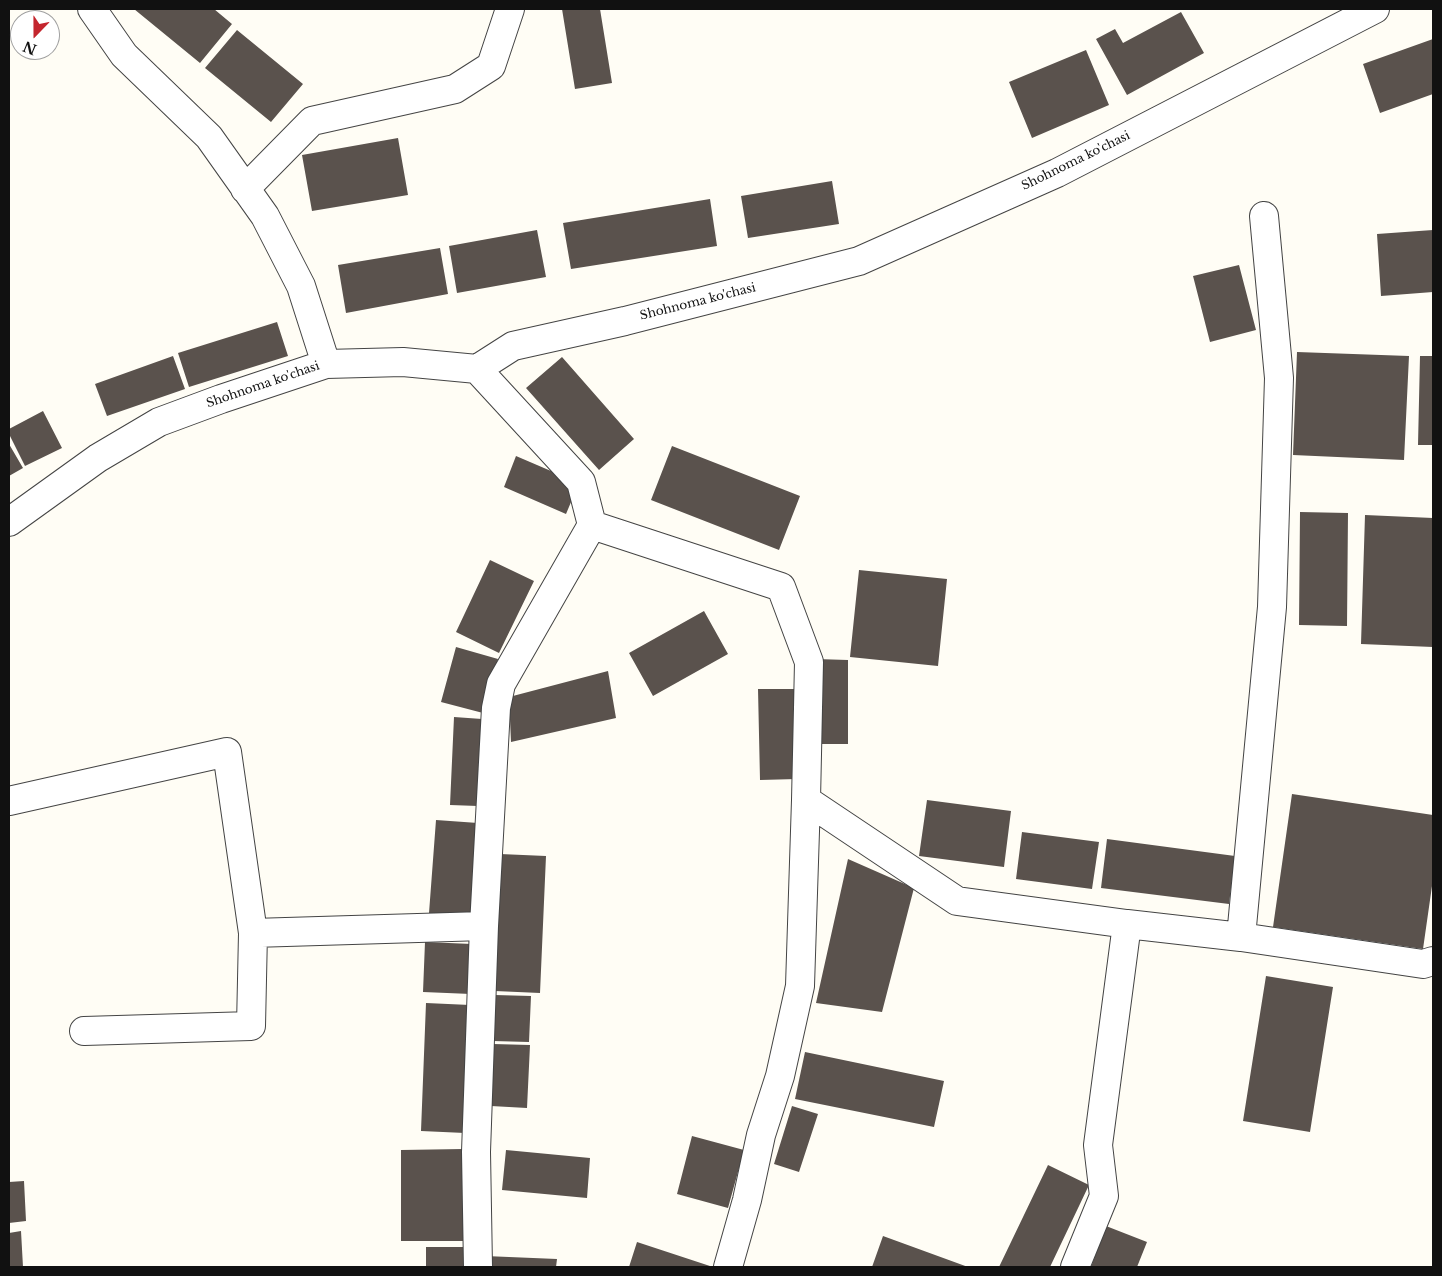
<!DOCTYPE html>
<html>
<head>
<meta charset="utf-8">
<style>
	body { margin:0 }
	#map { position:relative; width:1442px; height:1276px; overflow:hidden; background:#fffdf5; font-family:"Libre Baskerville",serif }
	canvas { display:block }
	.frame { position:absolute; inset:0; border:10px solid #111; pointer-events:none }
	.north { position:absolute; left:10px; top:10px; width:50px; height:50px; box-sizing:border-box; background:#fff; border:1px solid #a0a0a0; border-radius:50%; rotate:202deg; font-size:14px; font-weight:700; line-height:20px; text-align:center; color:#111 }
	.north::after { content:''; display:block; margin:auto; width:18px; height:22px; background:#c4262e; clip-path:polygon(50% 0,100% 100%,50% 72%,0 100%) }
</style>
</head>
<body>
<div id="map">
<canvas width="1442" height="1276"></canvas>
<div class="frame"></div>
<div class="north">N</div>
</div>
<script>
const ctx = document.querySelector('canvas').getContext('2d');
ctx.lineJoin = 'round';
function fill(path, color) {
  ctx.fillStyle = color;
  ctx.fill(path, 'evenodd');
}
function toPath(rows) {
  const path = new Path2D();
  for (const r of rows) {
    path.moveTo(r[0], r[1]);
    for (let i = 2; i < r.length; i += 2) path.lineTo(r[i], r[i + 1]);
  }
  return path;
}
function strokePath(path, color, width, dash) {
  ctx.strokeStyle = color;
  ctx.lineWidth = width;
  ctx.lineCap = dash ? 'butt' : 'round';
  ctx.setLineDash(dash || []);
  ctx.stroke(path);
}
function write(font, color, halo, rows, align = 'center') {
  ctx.font = font + ' "Libre Baskerville",serif';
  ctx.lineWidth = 5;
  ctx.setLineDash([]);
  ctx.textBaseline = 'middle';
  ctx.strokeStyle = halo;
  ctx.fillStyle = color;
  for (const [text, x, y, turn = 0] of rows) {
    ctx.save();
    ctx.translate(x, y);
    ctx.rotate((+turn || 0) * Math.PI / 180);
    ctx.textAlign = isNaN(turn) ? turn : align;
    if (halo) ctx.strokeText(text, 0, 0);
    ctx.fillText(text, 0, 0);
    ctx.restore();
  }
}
fill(toPath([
	[134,9,214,9,232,24,200,63],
	[562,9,600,9,612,83,575,89],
	[1181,12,1204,53,1127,95,1096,39,1115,29,1123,43],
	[237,30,303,84,271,122,205,68],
	[1433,39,1433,94,1380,113,1363,64],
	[1086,50,1109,105,1032,138,1009,82],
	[398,138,408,195,312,211,302,155],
	[832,181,839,224,748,238,741,196],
	[710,199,717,246,571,269,563,223],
	[537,230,546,277,457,293,449,246],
	[1433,230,1433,292,1381,296,1377,234],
	[440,248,448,294,346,313,338,265],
	[1239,265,1256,330,1210,342,1193,276],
	[277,322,288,356,189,387,178,353],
	[1297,352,1409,356,1404,460,1293,455],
	[173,356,185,389,107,416,95,384],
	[1420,356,1433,356,1433,445,1418,445],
	[562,357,634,439,599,470,526,388],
	[43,411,62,448,25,466,9,434,9,429],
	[9,444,23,468,9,476],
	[672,446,800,496,779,550,651,500],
	[516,456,579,483,566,514,504,487],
	[1300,512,1348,513,1347,626,1299,625],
	[1365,515,1433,518,1433,647,1361,644],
	[490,560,534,581,499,653,456,632],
	[859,570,947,579,938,666,850,657],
	[704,611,728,654,653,696,629,653],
	[456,647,498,659,483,713,441,702],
	[816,659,848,660,848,744,815,744],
	[608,671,616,718,511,742,509,697],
	[758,689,795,689,797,779,760,780],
	[454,717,482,719,478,806,450,805],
	[1292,794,1433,815,1433,879,1423,949,1273,927],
	[927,800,1011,811,1004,867,919,856],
	[436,820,478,823,471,916,429,913],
	[1022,832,1099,842,1092,889,1016,879],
	[1107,839,1235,856,1229,904,1101,888],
	[500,854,546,856,540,993,495,991],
	[848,859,914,888,882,1012,816,1003],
	[425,942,472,944,471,994,423,992],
	[1266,976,1333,987,1310,1132,1243,1121],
	[495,995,531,996,529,1042,493,1041],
	[426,1003,470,1005,465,1133,421,1131],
	[493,1044,530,1045,527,1108,491,1106],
	[805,1052,944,1081,934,1127,795,1099],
	[792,1106,818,1114,799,1172,774,1164],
	[692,1136,744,1150,728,1208,677,1194],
	[463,1149,463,1241,401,1241,401,1150],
	[506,1150,590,1158,587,1198,502,1190],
	[1048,1165,1089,1185,1050,1267,999,1267],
	[24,1181,26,1221,9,1223,9,1182],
	[1106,1226,1147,1242,1137,1267,1091,1267],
	[21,1231,23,1267,9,1267,9,1233],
	[883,1236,968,1267,872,1267],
	[637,1242,713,1267,629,1267],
	[426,1247,464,1247,464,1267,426,1267],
	[485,1256,557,1259,556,1267,484,1267]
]), '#5a524d');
const minor = toPath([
	[92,9,124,55,209,137,265,216,301,286,326,364],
	[245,189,312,121,455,89,491,66,510,9],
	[477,369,581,482,592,525,501,684,496,708,484,926,476,1152,478,1267],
	[9,522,98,458,159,422,221,399,326,364,403,362,477,369,513,346,625,321,859,261,1057,173,1375,9],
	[592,525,781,587,809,662,806,800,800,986,780,1076,761,1135,747,1200,728,1267],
	[806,800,957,901,1127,924],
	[9,801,227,752,253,933],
	[1241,937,1272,607,1279,378,1264,216],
	[84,1031,251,1026,253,933,484,926],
	[1075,1267,1104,1196,1098,1145,1127,924,1241,937,1423,964,1433,961]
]);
strokePath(minor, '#444', 30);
strokePath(minor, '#fff', 28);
write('12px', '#111', '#fff', [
	["Shohnoma ko'chasi",1076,161,-26],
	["Shohnoma ko'chasi",698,302,-14],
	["Shohnoma ko'chasi",263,385,-19]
]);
</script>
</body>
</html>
